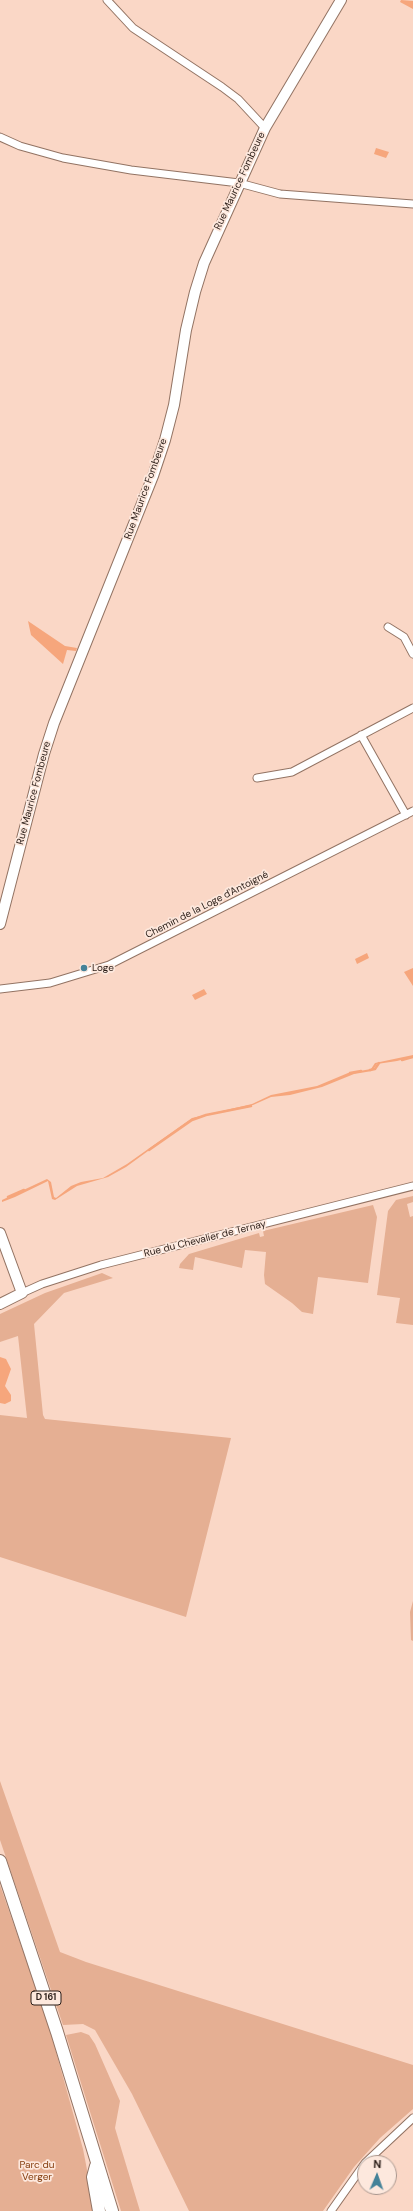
<!DOCTYPE html>
<html>
<head>
<meta charset="utf-8">
<style>
	body { margin:0 }
	#map { position:relative; width:413px; height:2211px; overflow:hidden; background:#fad7c6; font-family:"DM Sans",sans-serif }
	canvas { display:block }
	.north { position:absolute; left:357px; top:2155px; width:40px; height:40px; box-sizing:border-box; background:#fde8dd; border:1px solid #a9978e; border-radius:50%; rotate:2deg; font-size:11px; font-weight:700; line-height:16px; text-align:center; color:#2a1d17 }
	.north::after { content:''; display:block; margin:auto; width:14px; height:18px; background:#448298; clip-path:polygon(50% 0,100% 100%,50% 72%,0 100%) }
</style>
</head>
<body>
<div id="map">
<canvas width="413" height="2211"></canvas>
<div class="north">N</div>
</div>
<script>
const ctx = document.querySelector('canvas').getContext('2d');
ctx.lineJoin = 'round';
function fill(path, color) {
  ctx.fillStyle = color;
  ctx.fill(path, 'evenodd');
}
function toPath(rows) {
  const path = new Path2D();
  for (const r of rows) {
    path.moveTo(r[0], r[1]);
    for (let i = 2; i < r.length; i += 2) path.lineTo(r[i], r[i + 1]);
  }
  return path;
}
function strokePath(path, color, width, dash) {
  ctx.strokeStyle = color;
  ctx.lineWidth = width;
  ctx.lineCap = dash ? 'butt' : 'round';
  ctx.setLineDash(dash || []);
  ctx.stroke(path);
}
function write(font, color, halo, rows, align = 'center') {
  ctx.font = font + ' "DM Sans",sans-serif';
  ctx.lineWidth = 3.5;
  ctx.setLineDash([]);
  ctx.textBaseline = 'middle';
  ctx.strokeStyle = halo;
  ctx.fillStyle = color;
  for (const [text, x, y, turn = 0] of rows) {
    ctx.save();
    ctx.translate(x, y);
    ctx.rotate((+turn || 0) * Math.PI / 180);
    ctx.textAlign = isNaN(turn) ? turn : align;
    if (halo) ctx.strokeText(text, 0, 0);
    ctx.fillText(text, 0, 0);
    ctx.restore();
  }
}
fill(toPath([
	[413,1196,413,1202,407,1204,410,1217,413,1216,413,1325,396,1323,400,1298,377,1295,388,1211,396,1200],
	[373,1205,377,1217,368,1283,318,1277,313,1314,302,1312,292,1303,265,1284,264,1275,266,1252,245,1250,242,1268,195,1257,193,1270,179,1268,180,1264,189,1254,259,1233,260,1237,264,1236,263,1231],
	[102,1273,113,1278,64,1293,34,1324,43,1415,45,1419,231,1438,186,1617,0,1557,0,1415,27,1418,18,1336,0,1342,0,1314,45,1293],
	[413,1601,413,1641,411,1640,410,1612],
	[0,1781,60,1952,86,1962,413,2065,413,2109,380,2138,354,2167,323,2211,189,2211,132,2094,95,2030,83,2024,63,2025,0,1840],
	[0,1885,48,2023,83,2149,95,2211,0,2211],
	[81,2032,89,2035,95,2044,120,2101,115,2128,140,2211,121,2211,66,2035]
]), '#e5af93');
fill(toPath([
	[401,0,413,1,413,9,400,2],
	[376,148,389,152,386,158,374,154],
	[28,621,65,646,77,648,76,651,67,650,63,664,31,635],
	[367,953,369,958,357,964,355,959],
	[413,968,413,986,404,972],
	[204,989,207,994,195,1000,192,995],
	[413,1055,413,1057,397,1061,377,1064,372,1071,354,1074,322,1087,290,1095,271,1097,253,1105,202,1116,188,1122,126,1167,108,1177,77,1186,55,1200,52,1199,48,1181,15,1197,2,1202,2,1200,47,1179,51,1182,54,1197,56,1198,71,1186,81,1182,103,1178,127,1164,192,1118,252,1104,271,1095,317,1086,348,1073,371,1069,375,1063],
	[0,1357,6,1359,11,1369,5,1386,11,1395,11,1401,5,1404,0,1403]
]), '#f6a67c');
strokePath(toPath([
	[402,1060,413,1057],
	[370,1070,375,1069,379,1063],
	[350,1073,361,1071],
	[149,1150,192,1120,206,1115,251,1106],
	[8,1197,24,1190]
]), '#f6a67c', 2.5);
const street = toPath([
	[107,0,133,28,222,87,238,99,265,128],
	[0,137,20,146,63,158,131,170,239,183,280,194,413,204],
	[388,627,404,637,413,654],
	[361,735,406,815],
	[257,778,292,772,413,708],
	[0,989,50,983,109,965,413,811],
	[22,1293,42,1284,101,1265,413,1186],
	[365,2163,413,2118],
	[331,2211,365,2163]
]);
const secondary = toPath([
	[0,924,44,754,54,723,153,476,165,440,174,405,186,330,195,292,204,263,265,128,341,0],
	[0,1233,22,1293,0,1304]
]);
const primary = toPath([
	[0,1861,57,2032,112,2211],
	[96,2166,93,2177,99,2211]
]);
strokePath(street, '#927363', 9);
strokePath(secondary, '#927363', 12);
strokePath(primary, '#927363', 14);
strokePath(street, '#fff', 7);
strokePath(secondary, '#fff', 10);
strokePath(primary, '#fff', 12);
for (const [x, y, r, color] of [
	[84,968,4,"#448298"]
]) {
  const dot = new Path2D();
  dot.arc(x, y, r, 0, 2 * Math.PI);
  ctx.fillStyle = color;
  ctx.fill(dot);
  strokePath(dot, '#fde8dd', 1.5);
}
for (const [x, y, w] of [
	[46,1998,30]
]) {
  const box = new Path2D();
  box.roundRect(x - w / 2, y - 7, w, 14, 3);
  ctx.fillStyle = '#fde8dd';
  ctx.fill(box);
  strokePath(box, '#2a1d17', 1);
}
write('bold 9px', '#2a1d17', null, [
	["D 161",46,1998]
]);
write('10px', '#2a1d17', '#fde8dd', [
	["Rue Maurice Fombeure",240,181,-65],
	["Rue Maurice Fombeure",146,489,-70],
	["Rue Maurice Fombeure",34,793,-75],
	["Chemin de la Loge d'Antoigné",207,905,-27],
	["Rue du Chevalier de Ternay",205,1239,-14]
]);
write('10px', '#2a1d17', '#fde8dd', [
	["Loge",92,968]
], 'left');
write('10px', '#853e0f', '#fde8dd', [
	["Parc du",37,2165],
	["Verger",37,2177]
]);
</script>
</body>
</html>
